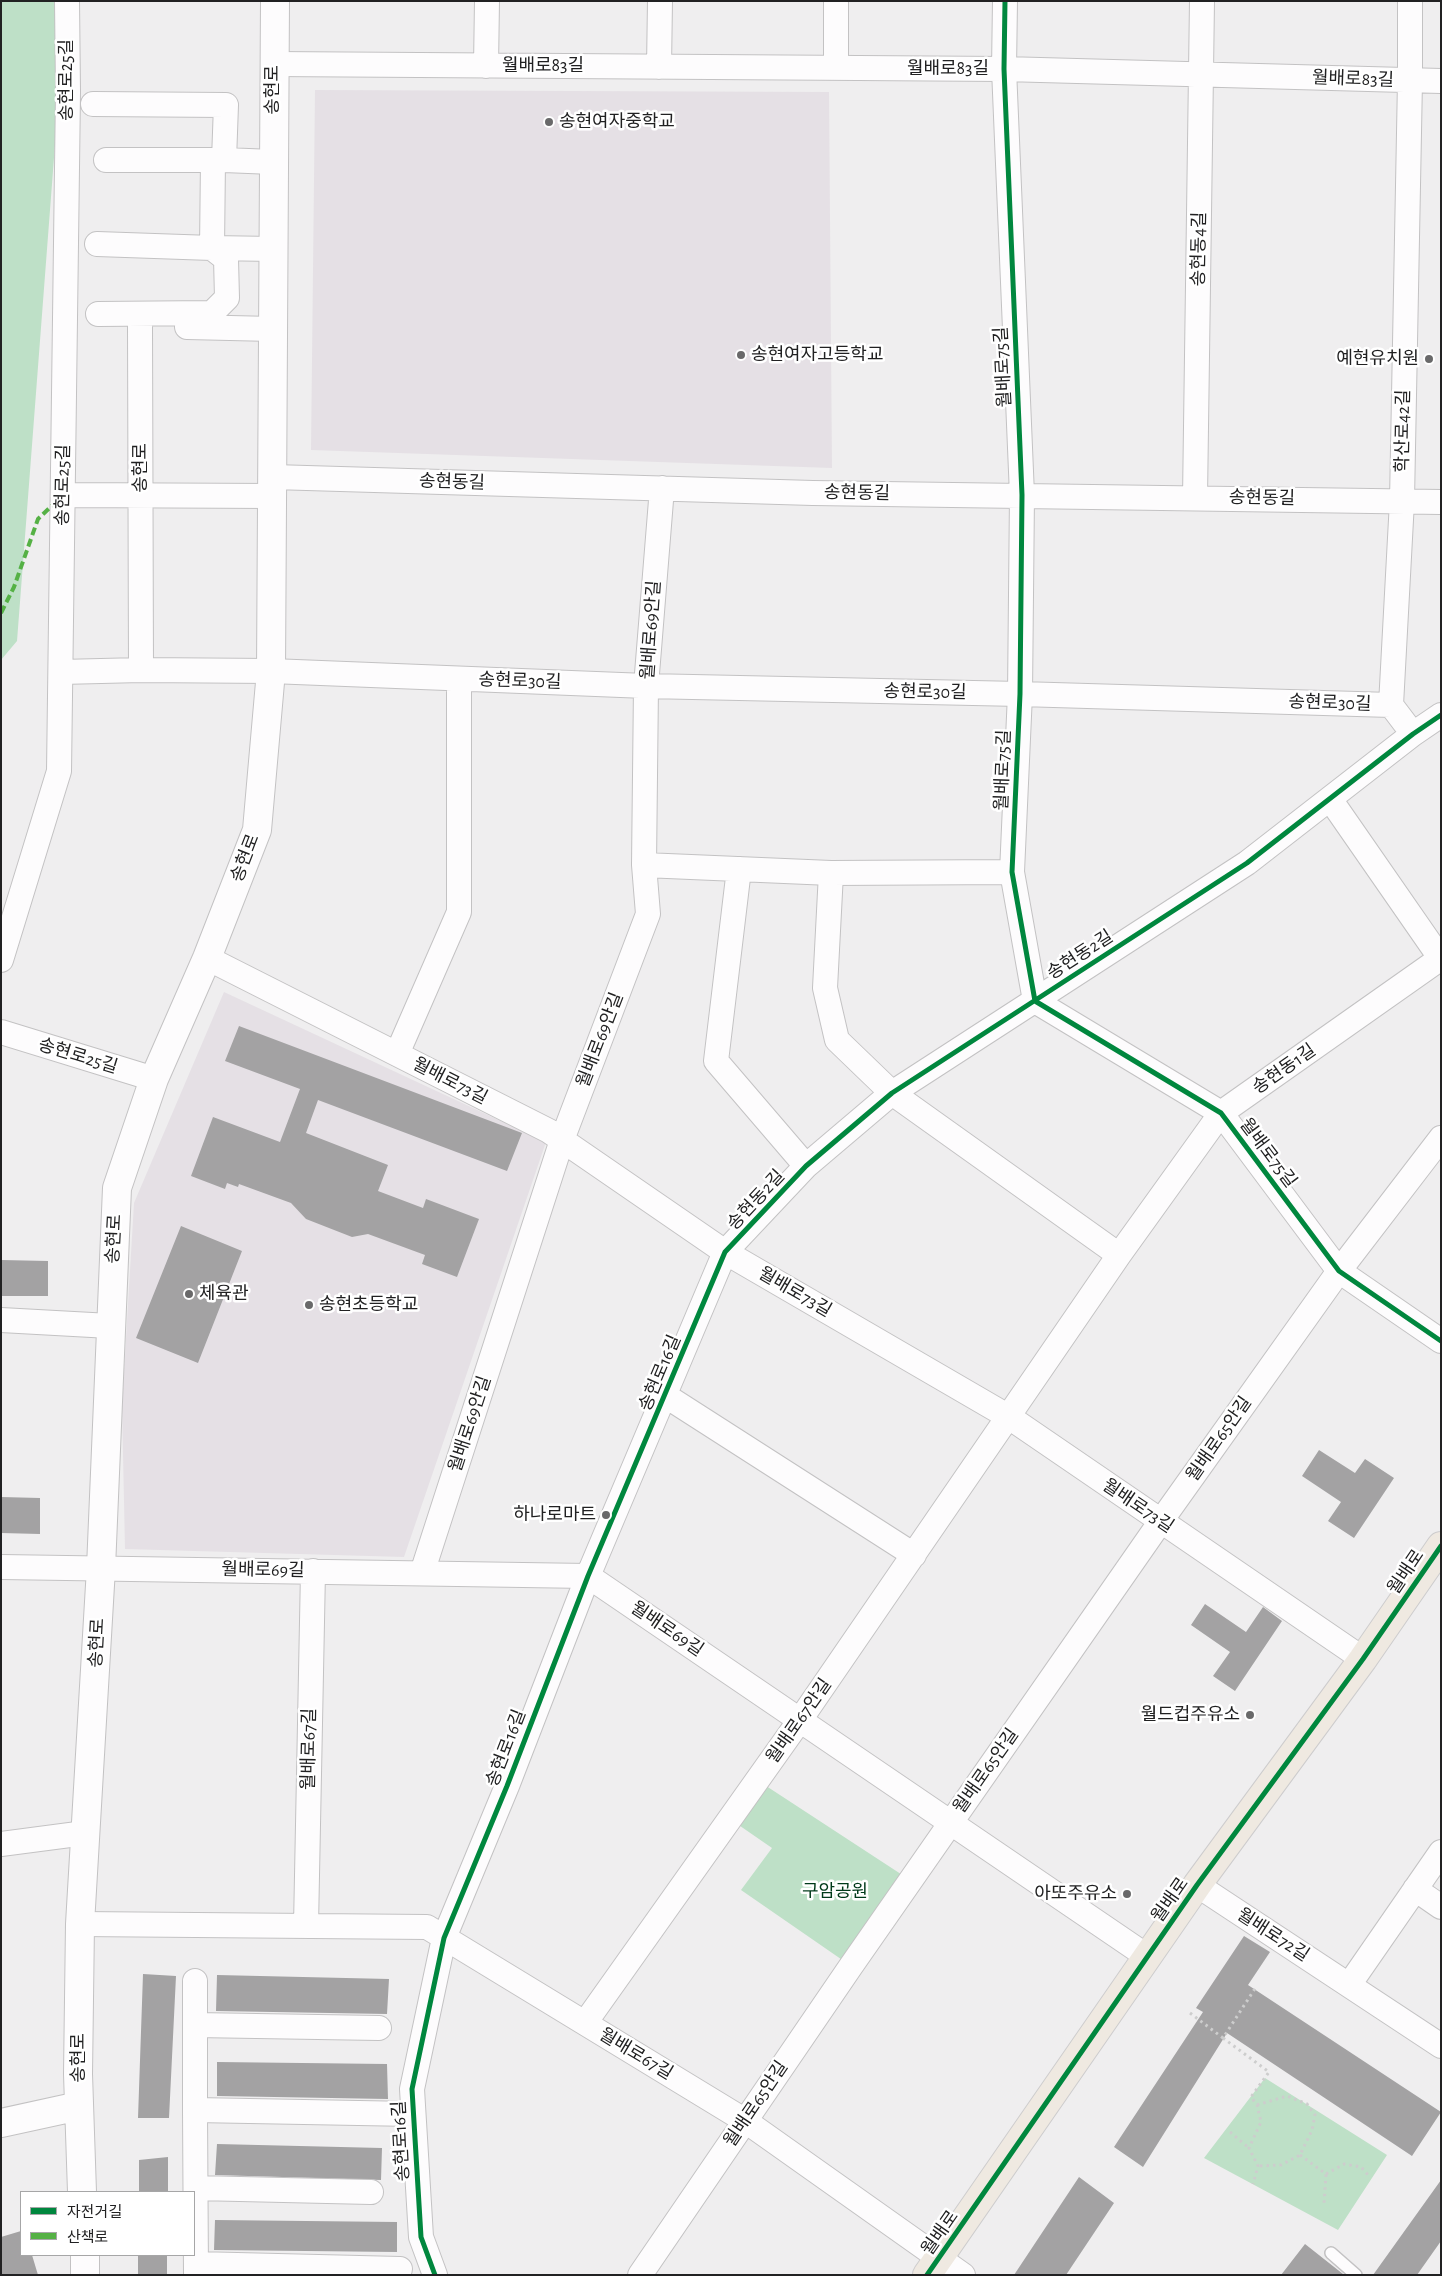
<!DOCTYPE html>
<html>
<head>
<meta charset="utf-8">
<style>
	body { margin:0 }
	#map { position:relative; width:1442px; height:2276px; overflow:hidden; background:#efeeef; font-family:"Alegreya Sans","Noto Sans KR",sans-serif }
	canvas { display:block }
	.frame { position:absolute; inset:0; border:2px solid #212122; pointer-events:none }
	.legend { position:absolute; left:20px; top:2191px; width:175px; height:65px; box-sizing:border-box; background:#fff; border:1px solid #a6a6a7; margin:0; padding:6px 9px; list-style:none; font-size:15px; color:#212122 }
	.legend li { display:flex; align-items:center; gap:10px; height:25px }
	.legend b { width:25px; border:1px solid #a6a6a7 }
</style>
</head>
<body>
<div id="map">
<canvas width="1442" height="2276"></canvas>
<div class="frame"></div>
<ul class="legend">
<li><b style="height:6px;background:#00873e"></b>자전거길</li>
<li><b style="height:6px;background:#55b145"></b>산책로</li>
</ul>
</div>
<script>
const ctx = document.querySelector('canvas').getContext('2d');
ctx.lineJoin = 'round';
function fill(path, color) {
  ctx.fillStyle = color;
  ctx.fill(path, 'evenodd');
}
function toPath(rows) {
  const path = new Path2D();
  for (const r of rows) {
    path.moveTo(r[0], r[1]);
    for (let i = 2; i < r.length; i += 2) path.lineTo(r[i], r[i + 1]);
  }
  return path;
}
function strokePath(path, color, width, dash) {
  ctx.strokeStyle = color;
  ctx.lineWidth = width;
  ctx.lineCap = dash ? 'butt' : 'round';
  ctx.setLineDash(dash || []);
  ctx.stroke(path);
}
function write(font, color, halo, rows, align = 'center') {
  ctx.font = font + ' "Alegreya Sans","Noto Sans KR",sans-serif';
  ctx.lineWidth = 5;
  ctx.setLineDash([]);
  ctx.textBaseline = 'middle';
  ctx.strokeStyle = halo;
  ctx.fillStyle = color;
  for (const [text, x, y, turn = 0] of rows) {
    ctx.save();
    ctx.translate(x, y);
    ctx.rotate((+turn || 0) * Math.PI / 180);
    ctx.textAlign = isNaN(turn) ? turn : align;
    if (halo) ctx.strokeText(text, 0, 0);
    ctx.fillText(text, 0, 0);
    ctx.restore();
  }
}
fill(toPath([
	[315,90,829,92,832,468,311,450],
	[224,992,546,1142,404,1557,125,1549,122,1406,134,1203]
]), '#e5e0e5');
fill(toPath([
	[1,1,66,1,17,641,1,660],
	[757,1780,910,1880,851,1966,741,1890,772,1848,730,1819],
	[1265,2078,1387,2155,1338,2230,1204,2158]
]), '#bee0c7');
fill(toPath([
	[239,1026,522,1133,507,1171,318,1100,306,1133,388,1165,378,1191,423,1208,426,1199,479,1219,457,1277,422,1264,425,1255,368,1234,352,1237,306,1219,291,1203,239,1184,238,1187,227,1183,225,1189,191,1176,213,1117,280,1142,300,1089,225,1061],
	[181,1226,242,1251,198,1363,136,1338],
	[1,1260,48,1261,48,1296,1,1296],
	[1319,1450,1355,1473,1365,1459,1394,1478,1354,1538,1328,1521,1341,1502,1302,1476],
	[1,1497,40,1498,40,1534,1,1533],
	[1205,1604,1246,1632,1263,1607,1282,1621,1235,1691,1213,1676,1230,1652,1191,1625],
	[1244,1936,1270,1952,1248,1985,1441,2112,1412,2156,1227,2033,1143,2167,1114,2147,1203,2012,1196,2008],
	[143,1974,176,1976,169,2118,138,2118],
	[217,1975,389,1979,387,2014,216,2011],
	[217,2062,387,2064,388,2099,217,2096],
	[217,2144,382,2148,381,2180,215,2175],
	[168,2157,168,2192,139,2192,139,2160],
	[1079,2177,1114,2203,1066,2275,1014,2275],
	[1441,2180,1441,2241,1417,2275,1373,2275],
	[215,2220,397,2222,397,2252,214,2250],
	[21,2231,21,2255,32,2255,38,2275,1,2275,1,2237],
	[1305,2244,1343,2274,1344,2275,1281,2275],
	[138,2255,167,2255,167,2275,138,2275]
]), '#a3a2a3');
const lane = toPath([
	[1331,2253,1356,2275]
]);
const street = toPath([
	[1005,1,1004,69,1022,495,1020,694,1012,872,1035,1001,1221,1113,1339,1271,1441,1341],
	[1410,1,1410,80,1402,501,1391,705,1413,734],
	[273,64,1004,69,1441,81],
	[486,66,487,1],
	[659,67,660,1],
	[836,68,836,1],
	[93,104,226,105,224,160,273,162],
	[106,160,224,160],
	[213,160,212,248,273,249],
	[97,244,212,248,226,259,227,298,212,313,98,314],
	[187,327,273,329],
	[273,477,813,493,1441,502],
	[63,495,273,496],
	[1195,498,1202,1],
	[141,670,271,671,646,686,1020,694,1391,705],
	[61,672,141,670,140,326],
	[1330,799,1441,959],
	[644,865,831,873,1012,872],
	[739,869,716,1061,806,1166],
	[831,873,825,988,837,1040,892,1093,1119,1255],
	[207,958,549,1131,725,1252,1009,1417,1363,1659],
	[1,960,59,771,68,92,67,1],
	[1,1032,154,1079],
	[397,1054,459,912,459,679],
	[1,1320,110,1326],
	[666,1396,914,1555],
	[1,1567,588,1576,1148,1957],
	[422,1573,562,1140,648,914,644,865,646,686,662,488],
	[1,1844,85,1833],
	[1197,1885,1441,2046],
	[1415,1889,1441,1907],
	[80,1924,427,1927,744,2120,963,2275],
	[306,1926,313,1571],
	[195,1981,195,2110,413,2114],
	[1349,1985,1441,1852],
	[585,2023,800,1720,1119,1255,1221,1113,1441,958],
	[195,2025,379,2028],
	[195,2110,196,2275],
	[196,2188,371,2192],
	[196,2264,400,2269],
	[435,2275,421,2237,412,2089,444,1938,507,1786,588,1576,725,1252,806,1166,892,1093,1247,863,1413,734,1441,715],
	[640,2275,851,1966,1161,1521,1339,1271,1441,1138]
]);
const secondary = toPath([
	[1,2123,79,2106],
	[82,2192,78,2074,80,1924,101,1568,117,1188,154,1079,207,958,257,830,271,671,275,1],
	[85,2255,85,2275]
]);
const primary = toPath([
	[927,2275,1197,1885,1363,1659,1441,1546]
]);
strokePath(lane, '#c3c2c3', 14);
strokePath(street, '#c3c2c3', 26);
strokePath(secondary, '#c3c2c3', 30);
strokePath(primary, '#cdcccd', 30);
strokePath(toPath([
	[1190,2013,1223,2038,1256,1987],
	[1223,2038,1269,2072,1251,2097,1257,2105,1261,2122,1249,2148,1258,2166,1253,2184],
	[1257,2105,1287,2096,1307,2104,1315,2115,1312,2130,1300,2155,1281,2165,1258,2166],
	[1230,2132,1249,2148],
	[1300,2155,1326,2174,1324,2204],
	[1326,2174,1344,2164,1361,2167,1368,2175]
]), '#cdcdcd', 3, [2.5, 4]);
strokePath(lane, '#fdfcfd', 11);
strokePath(street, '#fdfcfd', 24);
strokePath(secondary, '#fdfcfd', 28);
strokePath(primary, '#efe9e1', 28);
strokePath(toPath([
	[1,613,14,587,38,519,63,495]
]), '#55b145', 4, [8, 4]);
strokePath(toPath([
	[1005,1,1004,69,1022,495,1020,694,1012,872,1035,1001,1221,1113,1339,1271,1441,1341],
	[435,2275,421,2237,412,2089,444,1938,507,1786,588,1576,725,1252,806,1166,892,1093,1247,863,1413,734,1441,715],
	[927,2275,1197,1885,1363,1659,1441,1546]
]), '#00873e', 5);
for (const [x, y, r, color] of [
	[549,122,5,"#69696a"],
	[741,355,5,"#69696a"],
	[1429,359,5,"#69696a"],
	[189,1294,5,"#69696a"],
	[309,1305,5,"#69696a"],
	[606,1515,5,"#69696a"],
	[1250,1715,5,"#69696a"],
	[1127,1894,5,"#69696a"]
]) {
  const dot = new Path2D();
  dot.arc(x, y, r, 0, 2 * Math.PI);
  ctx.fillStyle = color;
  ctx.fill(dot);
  strokePath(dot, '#fff', 2);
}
write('18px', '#212122', '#fff', [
	["월배로83길",543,66],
	["월배로83길",948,69],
	["월배로83길",1353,79,2],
	["송현로25길",67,80,-90],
	["송현로",273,90,-90],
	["송현동4길",1199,249,-89],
	["월배로75길",1003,367,-93],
	["학산로42길",1403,431,-89],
	["송현로",141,468,-90],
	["송현동길",452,482,2],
	["송현로25길",63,485,-89],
	["송현동길",857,493,1],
	["송현동길",1262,498,1],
	["월배로69안길",651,630,-86],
	["송현로30길",520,681,2],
	["송현로30길",925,692,1],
	["송현로30길",1330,703,2],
	["월배로75길",1003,770,-88],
	["송현로",245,858,-69],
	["송현동2길",1080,955,-33],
	["월배로69안길",600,1040,-69],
	["송현로25길",78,1056,17],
	["송현동1길",1284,1069,-35],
	["월배로73길",450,1081,27],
	["월배로75길",1268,1153,53],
	["송현동2길",756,1200,-47],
	["송현로",114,1239,-87],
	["월배로73길",795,1292,30],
	["송현로16길",660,1373,-67],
	["월배로69안길",470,1424,-72],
	["월배로65안길",1219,1439,-55],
	["월배로73길",1138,1506,34],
	["월배로69길",263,1570,1],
	["월배로",1406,1572,-56],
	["월배로69길",667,1629,34],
	["송현로",97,1643,-87],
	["월배로67안길",799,1721,-55],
	["송현로16길",506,1748,-69],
	["월배로67길",309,1749,-89],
	["월배로65안길",986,1771,-55],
	["월배로",1170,1900,-55],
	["월배로72길",1273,1935,33],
	["월배로67길",636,2054,31],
	["송현로",79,2058,-90],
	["월배로65안길",756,2104,-56],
	["송현로16길",401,2141,-93],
	["월배로",940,2233,-55]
]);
write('18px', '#212122', '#fff', [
	["송현여자중학교",559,122],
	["송현여자고등학교",751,355],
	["예현유치원",1419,359,"right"],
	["체육관",199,1294],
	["송현초등학교",319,1305],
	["하나로마트",596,1515,"right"],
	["월드컵주유소",1240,1715,"right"],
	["아또주유소",1117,1894,"right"]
], 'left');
write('18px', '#003a1a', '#fff', [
	["구암공원",835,1892]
]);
</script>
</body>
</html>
